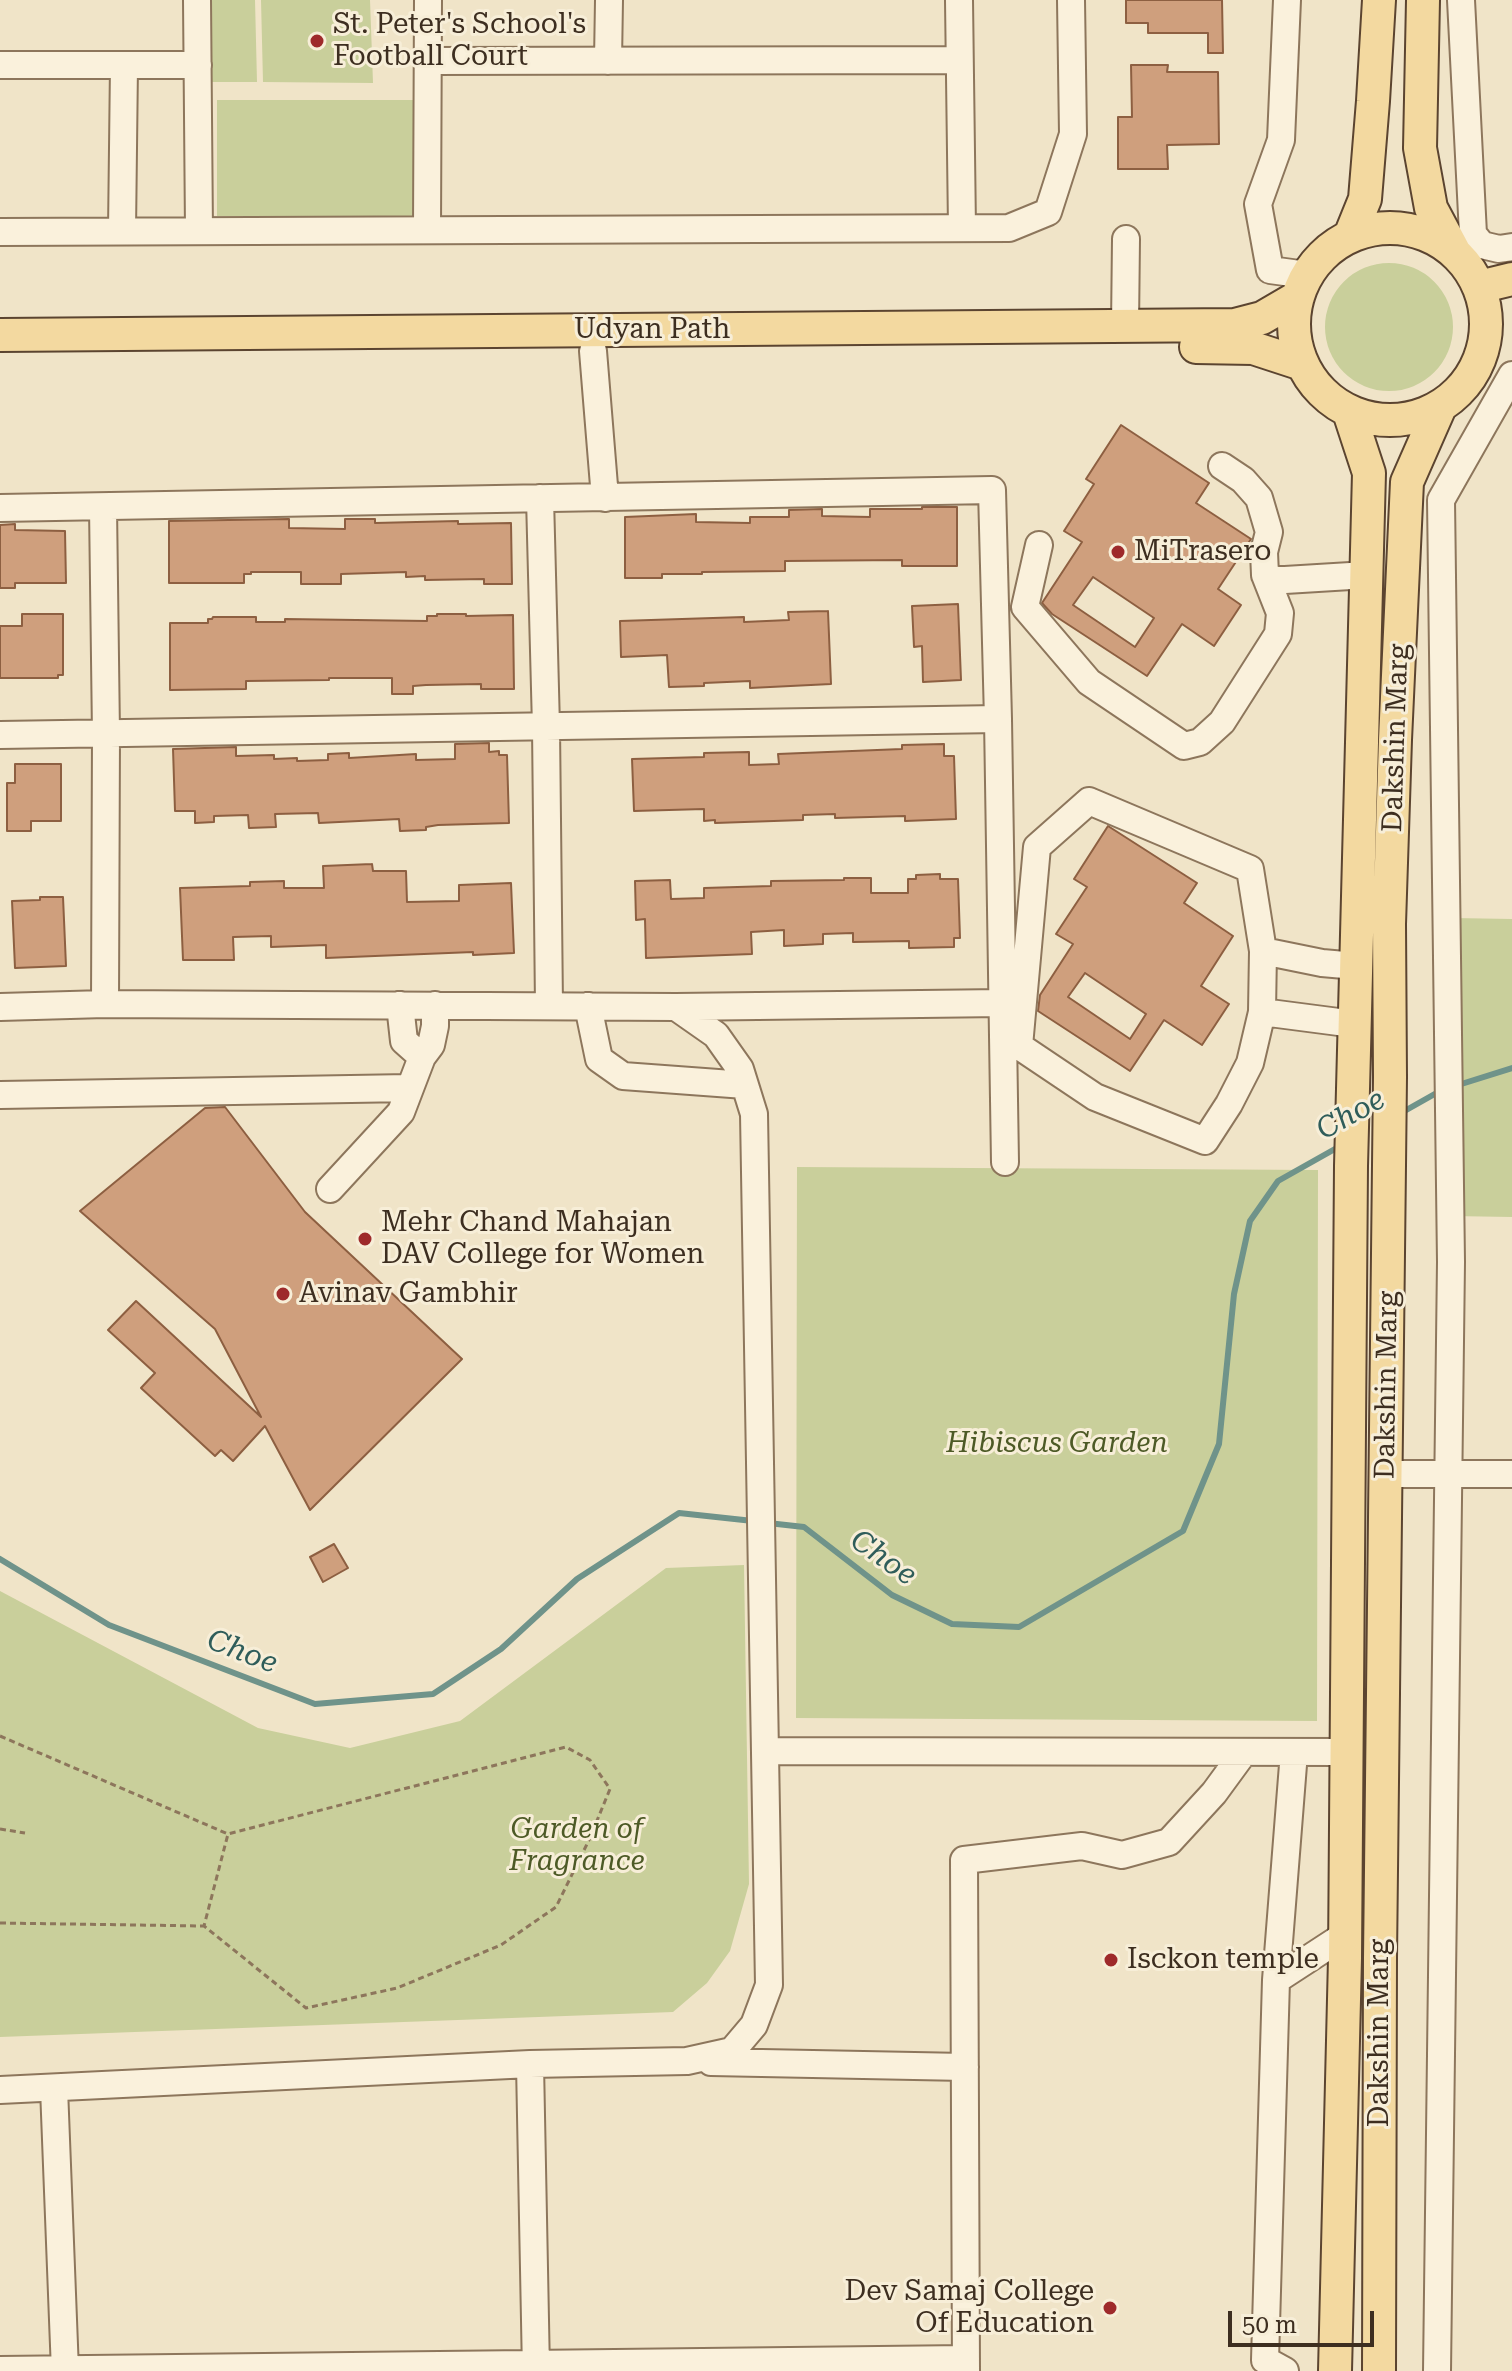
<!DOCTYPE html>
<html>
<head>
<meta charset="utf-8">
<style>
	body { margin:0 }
	#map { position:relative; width:1512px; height:2371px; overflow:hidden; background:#f0e4c8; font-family:"Roboto Serif",serif }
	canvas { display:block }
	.scale { position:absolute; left:1228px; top:2311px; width:146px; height:36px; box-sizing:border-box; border:4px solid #3d2e20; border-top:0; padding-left:10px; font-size:24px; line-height:28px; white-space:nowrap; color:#3d2e20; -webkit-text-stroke:6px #f7eed8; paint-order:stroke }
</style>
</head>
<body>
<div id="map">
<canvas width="1512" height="2371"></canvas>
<div class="scale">50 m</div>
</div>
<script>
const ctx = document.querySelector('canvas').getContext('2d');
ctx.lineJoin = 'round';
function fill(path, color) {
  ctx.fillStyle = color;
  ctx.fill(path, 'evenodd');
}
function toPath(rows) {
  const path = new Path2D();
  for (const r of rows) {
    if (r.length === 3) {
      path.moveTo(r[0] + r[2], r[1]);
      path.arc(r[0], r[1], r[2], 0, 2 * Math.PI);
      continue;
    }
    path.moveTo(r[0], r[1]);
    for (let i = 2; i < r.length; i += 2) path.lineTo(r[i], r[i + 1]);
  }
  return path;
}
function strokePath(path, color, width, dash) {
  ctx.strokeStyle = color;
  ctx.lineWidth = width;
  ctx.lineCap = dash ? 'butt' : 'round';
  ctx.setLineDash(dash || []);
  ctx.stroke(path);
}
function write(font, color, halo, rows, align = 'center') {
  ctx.font = font + ' "Roboto Serif",serif';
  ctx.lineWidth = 6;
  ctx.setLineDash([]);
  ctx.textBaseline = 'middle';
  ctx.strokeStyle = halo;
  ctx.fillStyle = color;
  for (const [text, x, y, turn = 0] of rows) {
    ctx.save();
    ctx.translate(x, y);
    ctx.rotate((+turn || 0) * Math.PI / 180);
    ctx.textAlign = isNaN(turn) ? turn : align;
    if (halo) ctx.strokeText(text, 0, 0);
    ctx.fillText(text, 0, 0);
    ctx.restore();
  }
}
fill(toPath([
	[212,0,255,0,257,82,212,82],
	[261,0,370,0,373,83,263,82],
	[217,100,416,100,416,216,217,216],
	[1389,327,64],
	[1453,918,1512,919,1512,1217,1451,1216],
	[797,1167,1318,1170,1317,1721,796,1718],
	[744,1565,749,1884,730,1951,707,1983,673,2012,0,2037,0,1591,258,1728,350,1748,460,1721,666,1568]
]), '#c9cf9b');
strokePath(toPath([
	[1455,1086,1512,1068],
	[1401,1113,1440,1091],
	[768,1523,804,1527,892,1595,952,1624,1019,1627,1183,1531,1219,1444,1234,1294,1250,1221,1278,1181,1342,1145],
	[0,1559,109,1625,315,1704,433,1694,501,1649,577,1579,679,1513,753,1521]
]), '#6f938a', 6);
const building = toPath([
	[1126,0,1222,0,1223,53,1208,53,1208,33,1148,33,1148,23,1126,23,1126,0],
	[1131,65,1168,65,1167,72,1218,72,1219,144,1167,145,1168,169,1118,169,1118,117,1132,117,1131,65],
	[1121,425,1209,483,1196,503,1251,539,1218,589,1241,605,1214,646,1182,624,1147,676,1052,614,1042,603,1082,542,1064,531,1094,484,1086,479,1121,425],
	[1093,577,1154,618,1135,647,1073,605,1093,577],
	[922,507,957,507,957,566,902,566,902,560,785,561,785,571,702,572,702,574,662,574,662,578,625,578,625,517,696,514,696,522,750,523,750,517,789,517,789,510,822,509,822,516,870,517,870,509,922,509,922,507],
	[289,519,289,528,345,529,345,519,375,519,375,523,458,521,458,524,511,523,512,584,484,584,484,579,425,580,425,576,406,577,406,572,341,574,341,584,301,584,301,572,251,572,251,574,244,574,244,583,169,583,169,521,289,519],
	[15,524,15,530,65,531,66,583,15,583,15,588,0,588,0,525,15,524],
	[958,604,961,680,923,682,922,646,914,647,912,606,958,604],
	[828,611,831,684,750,688,750,681,704,683,704,686,669,687,667,655,621,657,620,621,744,617,744,622,789,620,788,612,828,611],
	[22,614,63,614,63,675,58,675,58,678,0,678,0,626,22,626,22,614],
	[437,614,466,614,466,616,513,615,514,689,481,689,481,684,426,685,413,686,413,694,392,694,392,678,329,678,329,680,246,681,246,689,170,690,170,623,208,623,208,619,212,619,213,617,256,617,256,622,285,622,285,619,427,621,427,616,437,616,437,614],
	[489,743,489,752,499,751,499,755,507,755,509,823,438,825,426,827,426,830,400,831,399,819,319,823,318,813,275,814,276,827,249,828,248,815,214,816,214,822,195,823,195,811,175,811,173,749,236,747,236,756,274,755,274,759,297,758,297,761,328,760,328,754,349,753,349,758,416,754,416,760,455,759,455,744,489,743],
	[944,744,944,756,954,756,956,819,905,821,905,816,835,818,835,814,803,815,803,820,715,823,715,820,704,821,704,809,634,811,632,759,704,757,704,753,749,752,749,765,779,764,778,754,902,749,902,745,944,744],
	[15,764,61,764,61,821,31,821,31,831,7,831,7,783,15,783,15,764],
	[1108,826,1197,883,1184,903,1233,936,1201,986,1229,1004,1202,1045,1164,1020,1130,1071,1038,1011,1040,995,1073,944,1056,934,1087,887,1074,879,1108,826],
	[1085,973,1146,1014,1130,1039,1068,997,1085,973],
	[372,864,373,871,406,871,407,902,459,901,459,885,511,883,514,953,473,955,473,952,326,958,326,945,271,947,271,936,233,937,234,960,183,960,180,888,250,886,250,882,284,881,284,888,324,888,323,866,372,864],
	[940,874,940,879,958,879,960,938,954,938,954,947,909,948,909,941,853,942,853,933,823,934,823,944,784,946,784,930,751,932,752,954,646,958,645,919,636,920,635,881,670,880,671,899,704,898,704,888,771,886,771,881,844,880,844,878,871,878,871,893,908,893,908,879,916,879,916,875,940,874],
	[40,897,63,897,66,966,15,968,12,901,40,900,40,897],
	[225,1107,305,1212,462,1359,310,1510,265,1426,233,1461,221,1450,215,1456,141,1388,155,1373,108,1330,136,1301,261,1417,215,1329,80,1211,205,1108,225,1107],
	[334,1544,348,1568,323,1582,310,1557,334,1544]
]);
fill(building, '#cf9f7d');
strokePath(building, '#8d5f41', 2);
const minor = toPath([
	[197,0,199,231],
	[959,0,962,228],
	[1287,0,1281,140,1258,204,1270,270,1307,275],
	[1461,0,1473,234,1482,245,1499,249,1512,247],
	[428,61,959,60],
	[608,61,609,0],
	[0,65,198,65],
	[427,229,428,0],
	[122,231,124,65],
	[0,232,1009,228,1048,212,1073,134,1071,0],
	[1125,326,1126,239],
	[593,351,605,498],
	[1222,466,1243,480,1259,498,1269,532,1264,552,1265,575,1276,580,1285,580,1367,575],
	[540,498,546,727,549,1006],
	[103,507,106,734,105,1004],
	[0,508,992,490,998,719,1005,1162],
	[1039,545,1025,607,1089,682,1184,746,1200,742,1222,722,1278,634,1280,613,1265,575],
	[0,735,998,719],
	[1089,801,1250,869,1263,951,1262,1012,1250,1063,1229,1104,1205,1141,1095,1097,1019,1046,1037,847,1089,801],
	[1263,951,1322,963,1356,966],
	[400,1005,404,1041,422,1057],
	[588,1006,599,1059,623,1076,745,1085],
	[0,1007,105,1004,676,1007,716,1035,740,1069,754,1114,769,1985,754,2025,732,2051,687,2061,530,2064,0,2090],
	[676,1007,1002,1003],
	[1262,1012,1354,1024],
	[0,1095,409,1088],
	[330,1189,401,1112,422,1057,431,1045,435,1026,435,1005],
	[1386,1474,1512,1474],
	[765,1751,1347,1752],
	[1276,1980,1345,1935],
	[711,2062,965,2067],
	[530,2064,536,2371],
	[54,2088,65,2371],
	[0,2370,966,2359],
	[966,2371,964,1860,1082,1846,1122,1855,1169,1842,1214,1793,1244,1752],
	[1285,2371,1265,2360,1276,1980,1294,1752],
	[1437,2371,1451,1262,1441,500,1512,375]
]);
const major = toPath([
	[1423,0,1420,148,1431,208,1455,253],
	[1390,324,96],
	[1350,236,1365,199,1373,101,1379,0],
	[1479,287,1512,279],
	[0,335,1235,325,1262,318,1298,297],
	[1196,347,1253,348,1302,364],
	[1335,2371,1345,1958,1351,1166,1369,473,1349,412],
	[1379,2371,1380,1957,1390,1077,1389,924,1395,740,1407,482,1440,407]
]);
strokePath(minor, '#8d765c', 30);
strokePath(major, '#5b4430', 36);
strokePath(toPath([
	[0,1736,228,1834,566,1747,590,1760,610,1789,589,1840,556,1907,501,1945,397,1988,306,2008,204,1926,228,1834],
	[0,1829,25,1833],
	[0,1923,204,1926]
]), '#8d765c', 3, [6, 4]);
strokePath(minor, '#faf1dc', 26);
strokePath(major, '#f3d9a0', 32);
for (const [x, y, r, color] of [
	[317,41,8,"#9e2a2b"],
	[1118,552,8,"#9e2a2b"],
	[365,1239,8,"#9e2a2b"],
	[283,1294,8,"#9e2a2b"],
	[1111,1960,8,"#9e2a2b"],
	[1110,2308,8,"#9e2a2b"]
]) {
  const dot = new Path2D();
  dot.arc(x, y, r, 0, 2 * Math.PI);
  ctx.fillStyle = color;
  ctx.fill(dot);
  strokePath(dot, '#f7eed8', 3);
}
write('28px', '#3d2e20', '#f7eed8', [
	["St. Peter's School's",333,25],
	["Football Court",333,57],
	["MiTrasero",1134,552],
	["Mehr Chand Mahajan",381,1223],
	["DAV College for Women",381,1255],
	["Avinav Gambhir",299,1294],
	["Isckon temple",1127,1960],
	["Dev Samaj College",1094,2292,"right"],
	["Of Education",1094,2324,"right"]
], 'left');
write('28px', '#3d2e20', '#f7eed8', [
	["Udyan Path",652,330],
	["Dakshin Marg",1396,738,-88],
	["Dakshin Marg",1387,1385,-89],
	["Dakshin Marg",1380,2033,-90]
]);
write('italic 28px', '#4d5a26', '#f7eed8', [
	["Hibiscus Garden",1057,1444],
	["Garden of",577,1830],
	["Fragrance",577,1862]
]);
write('italic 30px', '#2f5d5a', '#f7eed8', [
	["Choe",1351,1115,-29],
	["Choe",883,1558,35],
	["Choe",242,1652,21]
]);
</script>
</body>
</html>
